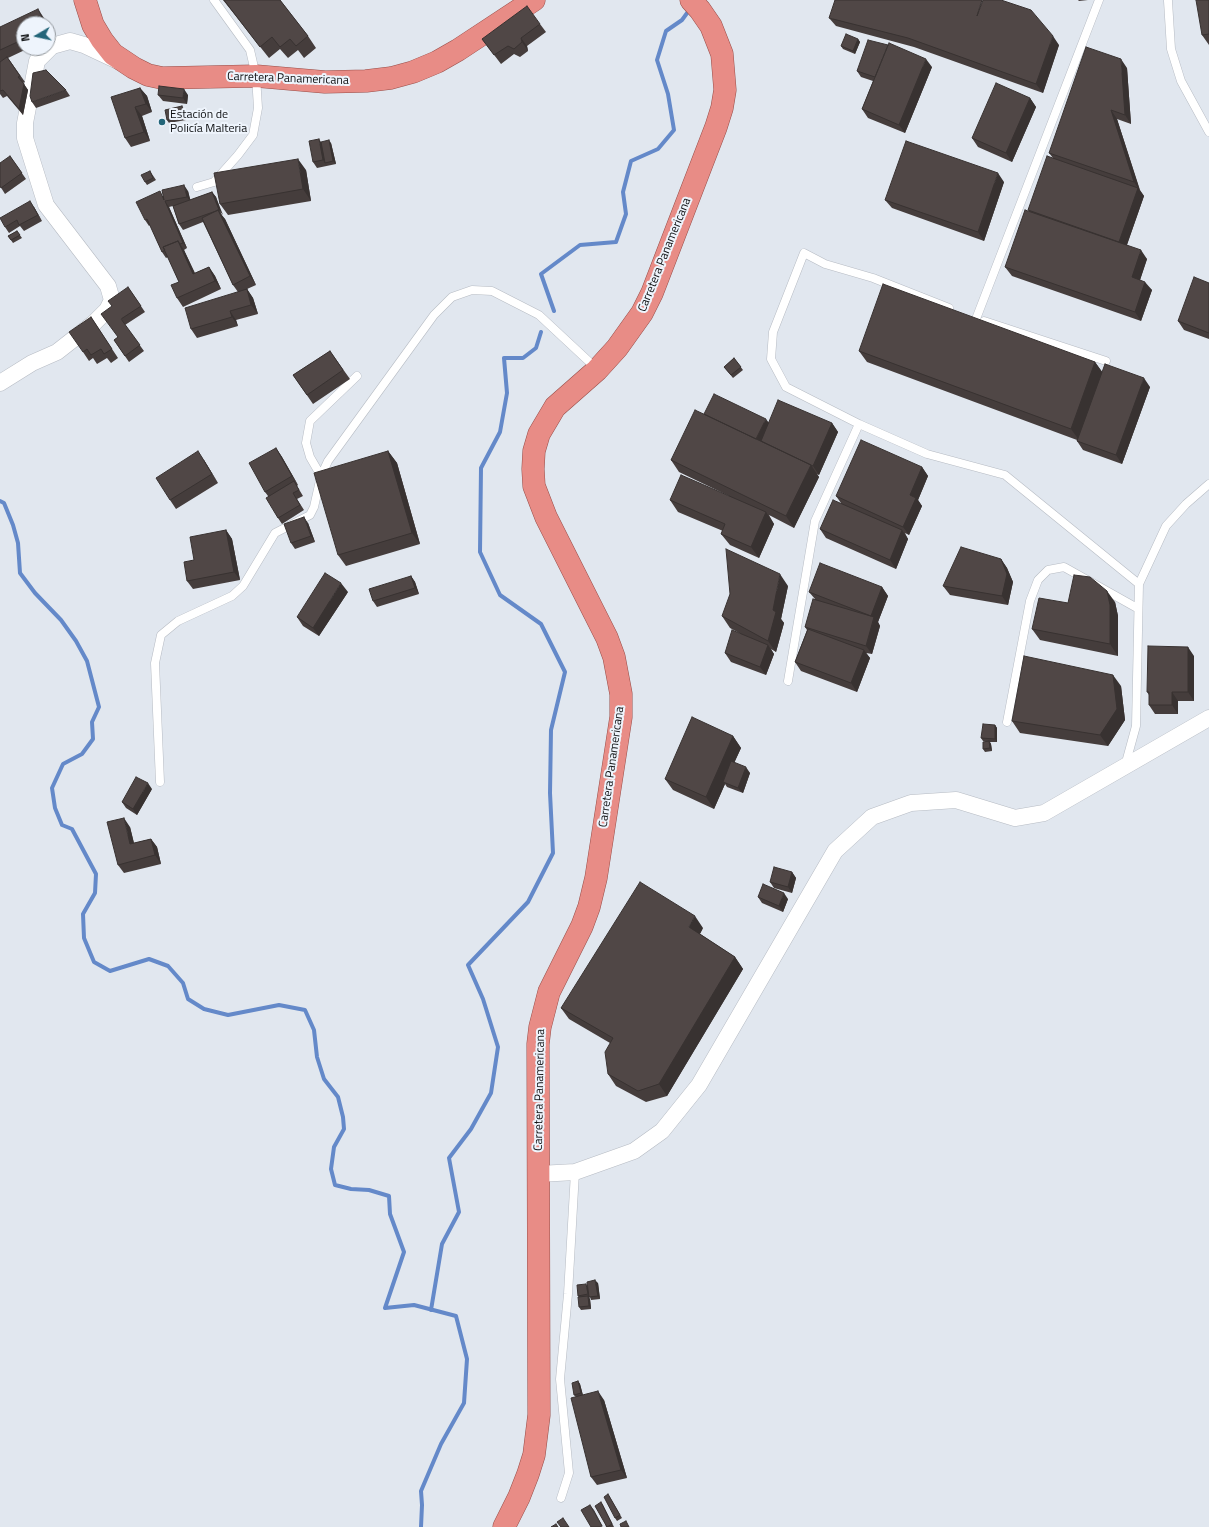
<!DOCTYPE html>
<html>
<head>
<meta charset="utf-8">
<style>
	body { margin:0 }
	#map { position:relative; width:1209px; height:1527px; overflow:hidden; background:#e1e7ef; font-family:"Titillium Web",sans-serif }
	canvas { display:block }
	.north { position:absolute; left:16px; top:16px; width:40px; height:40px; box-sizing:border-box; background:#eef4fc; border:1px solid #94999e; border-radius:50%; rotate:261deg; font-size:11px; font-weight:700; line-height:16px; text-align:center; color:#0e1012 }
	.north::after { content:''; display:block; margin:auto; width:14px; height:18px; background:#236579; clip-path:polygon(50% 0,100% 100%,50% 72%,0 100%) }
</style>
</head>
<body>
<div id="map">
<canvas width="1209" height="1527"></canvas>
<div class="north">N</div>
</div>
<script>
const ctx = document.querySelector('canvas').getContext('2d');
ctx.lineJoin = 'round';
function toPath(rows) {
  const path = new Path2D();
  for (const r of rows) {
    path.moveTo(r[0], r[1]);
    for (let i = 2; i < r.length; i += 2) path.lineTo(r[i], r[i + 1]);
  }
  return path;
}
function strokePath(path, color, width, dash) {
  ctx.strokeStyle = color;
  ctx.lineWidth = width;
  ctx.lineCap = dash ? 'butt' : 'round';
  ctx.setLineDash(dash || []);
  ctx.stroke(path);
}
function fill(path, color) {
  ctx.fillStyle = color;
  ctx.fill(path, 'evenodd');
}
function write(font, color, halo, rows, align = 'center') {
  ctx.font = font + ' "Titillium Web",sans-serif';
  ctx.lineWidth = 4;
  ctx.setLineDash([]);
  ctx.textBaseline = 'middle';
  ctx.strokeStyle = halo;
  ctx.fillStyle = color;
  for (const [text, x, y, turn = 0] of rows) {
    ctx.save();
    ctx.translate(x, y);
    ctx.rotate((+turn || 0) * Math.PI / 180);
    ctx.textAlign = isNaN(turn) ? turn : align;
    if (halo) ctx.strokeText(text, 0, 0);
    ctx.fillText(text, 0, 0);
    ctx.restore();
  }
}
strokePath(toPath([
	[554,311,541,274,580,245,616,242,626,214,623,192,631,161,658,149,674,130,668,94,657,60,666,31,682,20,690,9],
	[0,501,4,503,13,525,18,543,20,573,35,593,61,620,76,641,87,661,99,707,92,722,93,739,82,754,63,764,52,788,55,808,62,825,72,829,96,874,95,893,83,914,84,938,94,962,110,971,149,959,168,966,183,983,188,999,204,1009,228,1015,279,1005,305,1010,314,1030,317,1057,324,1079,338,1097,343,1117,344,1129,334,1147,331,1169,335,1185,351,1189,369,1190,389,1196,390,1214,404,1252,385,1308,414,1305,456,1316,467,1359,464,1403,441,1444,421,1491,422,1505,421,1527],
	[431,1310,442,1244,459,1212,449,1158,471,1129,491,1093,498,1047,483,999,468,965,528,902,553,853,550,793,551,730,565,672,541,624,500,595,480,552,481,468,500,432,507,393,504,358,523,358,536,348,541,332]
]), '#6489c9', 4);
const service = toPath([
	[1168,1,1171,49,1181,81,1209,132],
	[197,187,214,182,238,155,253,135,258,108,256,76,250,50,214,0],
	[949,308,873,278,825,264,804,253,773,332,771,359,786,387,859,424,927,454,1005,475,1139,584,1136,726,1125,766],
	[976,319,1099,0],
	[984,321,1106,361],
	[321,476,310,457,306,443,310,421,357,376],
	[1139,584,1166,526,1186,504,1209,484],
	[788,681,815,521,859,424],
	[1007,722,1030,601,1038,580,1048,570,1064,567,1137,608],
	[160,782,155,663,161,635,178,621,232,596,243,586,275,533,310,515,314,507,321,476,328,461,434,315,452,297,472,290,492,291,539,315,597,369],
	[561,1498,569,1473,560,1379,568,1294,575,1172]
]);
const minor = toPath([
	[0,383,32,363,57,352,94,323,107,310,112,300,108,286,46,205,25,138,25,123,37,61,52,46,70,41,84,45,118,61],
	[539,1174,575,1172,634,1151,662,1131,699,1085,835,851,872,817,911,803,956,800,1015,818,1044,813,1209,718]
]);
const trunk = toPath([
	[85,0,93,25,102,40,113,54,134,68,148,75,162,78,256,76,325,82,366,81,391,78,413,72,437,62,458,50,534,0],
	[504,1527,519,1497,528,1474,534,1455,539,1415,538,1044,540,1027,549,992,582,926,589,907,596,878,621,717,621,694,614,657,607,638,546,517,534,486,533,469,534,451,539,434,555,407,597,370,617,348,642,313,652,293,716,127,722,108,725,90,722,54,711,26,700,10,691,0]
]);
strokePath(service, '#b6bbc3', 9);
strokePath(minor, '#b6bbc3', 17);
strokePath(trunk, '#984e49', 23);
strokePath(service, '#fff', 8);
strokePath(minor, '#fff', 16);
strokePath(trunk, '#e88c86', 22);
fill(toPath([
	[223,0,280,0,308,36,316,48,304,58,298,50,288,58,280,49,269,58],
	[1078,0,1088,0,1079,1],
	[1209,0,1209,45,1202,35],
	[44,18,24,24,24,48,29,48,8,58,25,82,23,83,28,90,23,115,7,96,3,98,0,94,0,27],
	[829,18,1059,45,1043,93,914,47,836,26],
	[540,24,546,32,527,46,528,51,520,57,514,54,501,64,482,39],
	[48,26,53,37,48,39],
	[858,39,860,42,855,54,843,49,841,46],
	[932,67,905,133,868,118,862,109,873,81,861,77,857,71],
	[1127,68,1131,124,1117,119,1140,190,1144,196,1127,245,1147,259,1140,280,1152,290,1141,321,1012,276,1005,267,1030,212,1028,210,1053,158,1049,153],
	[140,88,147,96,152,112,142,116,150,141,131,147,125,138],
	[66,90,70,96,36,108,32,102],
	[158,95,188,95,187,104,163,101],
	[1030,98,1036,107,1012,162,978,147,972,138],
	[184,109,186,120,169,123,167,120],
	[321,142,331,143,336,164,317,168,313,162],
	[10,156,26,179,5,194,0,186],
	[306,170,311,201,228,215,220,204],
	[150,171,156,180,147,185,145,182],
	[1004,182,984,241,892,208,885,200],
	[188,191,190,200,212,192,216,197,222,216,225,219,256,285,247,289,253,298,258,314,236,320,238,326,197,338,191,329,238,292,233,285,203,222,183,230,179,224,173,206,169,207,187,248,184,250,195,273,209,267,215,276,221,289,183,307,177,298,179,282,168,257,166,258,162,252,150,225,149,226,145,220,163,196],
	[34,207,42,221,24,231,20,226,9,233,5,227],
	[17,231,22,238,13,243,8,236],
	[1209,283,1209,339,1184,330,1178,321],
	[128,287,145,312,125,325,144,351,129,362,114,340,118,337],
	[91,317,118,358,111,363,107,358,97,364,93,358,89,361,83,352],
	[330,351,350,379,313,404,293,375],
	[859,351,1095,362,1102,372,1150,387,1122,464,1083,450,1077,441,1077,440,867,362],
	[734,358,743,370,733,378,724,367],
	[704,414,769,423,832,423,838,432,819,475,817,474,819,477,794,528,769,515,774,524,759,558,730,545,721,534,723,531,678,512,670,500,729,496,679,472,671,460],
	[276,448,282,457,298,485,297,486,303,496,297,499,304,510,282,524,278,518,268,496,265,492],
	[388,451,397,463,420,544,346,566,338,555],
	[204,460,218,483,176,509,170,500],
	[922,467,928,476,918,500,922,506,909,535,905,533,908,539,896,569,826,538,820,529,841,503,836,496],
	[308,523,315,542,295,549,291,543],
	[226,530,232,539,240,580,193,589,187,581,194,560],
	[1001,559,1007,568,1013,582,1008,605,950,595,943,586],
	[411,576,415,582,419,594,377,607,373,601],
	[788,586,781,619,784,623,776,652,771,649,774,654,766,675,731,662,725,653,741,634,730,628,722,616],
	[882,587,888,596,878,622,880,626,872,654,866,653,870,658,857,692,801,671,795,662,807,630,805,627,815,599,809,592],
	[348,592,319,636,303,626,297,617],
	[1115,602,1118,616,1118,656,1040,640,1032,629,1068,603],
	[1194,656,1194,701,1178,701,1178,714,1155,714,1149,705,1149,695,1147,692],
	[1121,686,1125,720,1108,746,1020,733,1012,721],
	[995,725,997,728,997,742,990,742,991,744,992,751,985,752,983,749,987,742,983,741,981,738],
	[733,736,741,748,734,763,750,773,743,793,727,787,725,784,714,809,673,790,665,779],
	[152,789,137,815,126,808,122,802],
	[130,827,134,843,151,839,157,847,161,864,124,873,118,865],
	[792,872,796,878,792,893,774,888,770,882],
	[758,897,788,899,783,912,762,903],
	[703,928,700,934,735,957,743,969,667,1096,646,1102,616,1086,608,1074,610,1043,569,1019,561,1008],
	[598,1283,600,1299,591,1300,590,1297,589,1298,590,1299,591,1309,581,1310,579,1307,579,1297,578,1296,588,1286],
	[578,1381,580,1384,583,1395,604,1400,627,1478,597,1485,591,1477,576,1397,574,1395],
	[608,1494,622,1518,617,1521,615,1518],
	[601,1502,603,1505,614,1527,606,1527]
]), '#453d3c');
fill(toPath([
	[38,9,44,18,47,24,45,24],
	[48,26,53,37,48,29],
	[1053,36,1059,45,1043,93,1036,84],
	[521,38,527,46,528,51,522,42],
	[858,39,860,42,855,54,853,51],
	[926,59,932,67,905,133,899,125],
	[1121,59,1127,68,1131,124,1125,115],
	[24,84,28,90,23,115,19,109],
	[140,88,147,96,152,112,146,104],
	[184,89,188,95,187,104,183,98],
	[1030,98,1036,107,1012,162,1006,153],
	[182,106,184,109,186,120,184,117],
	[135,107,142,116,150,141,144,132],
	[1111,110,1117,119,1140,191,1134,182],
	[319,139,323,145,325,163,323,160],
	[329,140,331,143,336,164,333,161],
	[298,159,306,170,311,201,303,189],
	[998,173,1004,182,984,241,978,232],
	[184,185,188,191,191,202,187,197],
	[1138,188,1144,196,1125,250,1119,242],
	[212,192,216,197,223,215,219,210],
	[30,201,34,207,42,221,38,215],
	[165,201,169,207,187,248,183,243],
	[218,210,225,219,256,285,250,276],
	[178,241,184,250,199,283,193,274],
	[1141,250,1147,259,1138,286,1132,277],
	[209,267,215,276,221,289,215,281],
	[1145,282,1152,290,1141,321,1135,312],
	[247,289,253,298,258,314,251,305],
	[230,311,236,320,238,326,232,317],
	[1095,362,1103,373,1079,440,1071,429],
	[1144,378,1150,387,1122,464,1116,455],
	[766,419,772,427,764,444,756,440],
	[832,423,838,432,819,475,813,466],
	[276,448,282,457,298,485,292,476],
	[198,451,204,460,218,483,212,474],
	[388,451,397,463,420,544,412,533],
	[811,465,819,477,794,528,786,516],
	[922,467,928,476,918,500,922,506,909,535,903,527,910,495],
	[766,512,774,524,759,558,751,547],
	[304,517,308,523,315,542,311,536],
	[226,530,232,539,240,580,234,572],
	[902,530,908,539,896,569,890,560],
	[1001,559,1007,568,1013,582,1008,605,1002,596],
	[780,574,788,586,781,619,784,623,776,652,768,641,773,610],
	[411,576,415,582,419,594,415,588],
	[341,583,348,592,319,636,313,628],
	[882,587,888,596,878,622,880,626,872,654,866,646,874,619,871,616],
	[1107,591,1115,602,1118,616,1118,656,1110,644],
	[768,645,774,654,766,675,760,667],
	[1188,647,1194,656,1194,701,1188,692],
	[864,650,870,658,857,692,851,683],
	[1113,675,1121,686,1125,720,1108,746,1100,735],
	[1172,692,1178,701,1178,714,1172,705],
	[995,725,997,728,997,742,995,739],
	[733,736,741,748,725,783,723,782,725,784,714,809,706,797],
	[989,741,991,744,992,751,990,748],
	[746,767,750,773,743,793,738,788],
	[148,783,152,789,137,815,133,809],
	[124,818,130,827,136,852,130,844],
	[151,839,157,847,161,864,155,855],
	[792,872,796,878,792,893,788,887],
	[784,893,788,899,783,912,779,906],
	[695,916,703,928,697,939,689,927],
	[735,957,743,969,667,1096,659,1084],
	[595,1280,598,1283,600,1299,598,1296],
	[586,1284,588,1287,590,1297,588,1294],
	[588,1296,590,1299,591,1309,589,1306],
	[578,1381,580,1384,583,1396,581,1393],
	[598,1391,604,1400,627,1478,621,1470],
	[590,1505,594,1510,603,1527,602,1526]
]), '#383231');
const building = toPath([
	[224,0,280,0,308,36,296,46,290,39,280,47,272,37,260,47,224,0],
	[835,0,982,0,977,16,983,0,1001,0,1031,10,1053,36,1036,84,908,38,829,18,835,0],
	[1196,0,1209,0,1209,34,1202,35,1196,0],
	[527,6,540,24,521,38,522,42,514,49,508,46,494,55,482,39,527,6],
	[38,9,45,24,24,24,24,39,0,50,0,27,38,9],
	[846,34,858,39,853,51,841,46,846,34],
	[868,40,888,45,875,77,857,71,868,40],
	[889,43,926,59,899,125,862,109,889,43],
	[1086,47,1121,59,1125,115,1111,110,1134,182,1049,153,1086,47],
	[7,57,20,76,18,77,24,84,19,109,3,90,0,91,0,62,7,57],
	[46,70,66,90,32,102,30,96,33,73,46,70],
	[996,83,1030,98,1006,153,972,138,996,83],
	[159,86,184,89,183,98,158,95,159,86],
	[140,88,146,104,135,107,144,132,125,138,111,97,140,88],
	[182,106,184,117,167,120,165,110,182,106],
	[319,139,323,160,313,162,309,141,319,139],
	[329,140,333,161,325,163,321,142,329,140],
	[906,141,998,173,978,232,885,200,906,141],
	[10,156,22,173,1,188,0,186,0,163,10,156],
	[1047,156,1138,188,1119,242,1028,210,1047,156],
	[298,159,303,189,220,204,214,173,298,159],
	[150,171,153,178,145,182,141,175,150,171],
	[184,185,187,197,165,201,183,243,180,244,178,241,163,247,165,250,162,252,147,219,145,220,136,202,160,191,164,200,162,190,184,185],
	[212,192,219,210,179,224,173,206,212,192],
	[30,201,38,215,19,225,17,220,5,227,0,218,30,201],
	[218,210,250,276,233,285,202,218,218,210],
	[1025,210,1141,250,1132,277,1145,282,1135,312,1005,267,1025,210],
	[17,231,20,235,11,240,8,236,17,231],
	[178,241,193,274,209,267,215,281,177,298,171,285,179,282,163,247,178,241],
	[1194,277,1209,283,1209,333,1178,321,1194,277],
	[883,284,1095,362,1071,429,859,351,883,284],
	[128,287,141,306,121,319,140,345,125,356,114,340,118,337,101,314,112,306,108,301,128,287],
	[247,289,251,305,230,311,232,317,191,329,185,308,247,289],
	[91,317,112,349,104,354,101,349,91,355,87,349,83,352,69,332,91,317],
	[330,351,343,370,307,395,293,375,330,351],
	[734,358,741,367,731,375,724,367,734,358],
	[1105,364,1144,378,1116,455,1077,441,1105,364],
	[714,394,766,419,756,439,704,414,714,394],
	[778,400,832,423,813,466,761,441,778,400],
	[695,410,811,465,786,516,671,460,695,410],
	[861,440,922,467,910,495,916,498,903,527,836,496,861,440],
	[276,448,292,476,265,492,249,463,276,448],
	[198,451,212,474,170,500,156,478,198,451],
	[388,451,412,533,338,555,314,473,388,451],
	[681,475,766,512,751,547,721,534,725,524,670,500,681,475],
	[294,481,299,490,293,493,300,505,278,518,266,498,294,481],
	[833,500,902,530,890,560,820,529,833,500],
	[304,517,311,536,291,543,284,524,304,517],
	[226,530,234,572,187,581,184,562,194,560,190,537,226,530],
	[961,547,1001,559,1007,574,1002,596,943,586,961,547],
	[726,549,780,574,773,610,776,612,768,641,722,616,730,594,726,549],
	[820,563,882,587,871,616,809,592,820,563],
	[325,573,341,583,313,628,297,617,325,573],
	[1074,575,1090,577,1107,591,1110,605,1110,644,1032,629,1039,598,1068,603,1074,575],
	[411,576,415,588,373,601,369,589,411,576],
	[813,599,874,617,866,646,805,627,813,599],
	[808,629,864,650,851,683,795,662,808,629],
	[732,630,768,645,760,667,725,653,732,630],
	[1148,646,1188,647,1188,692,1172,692,1172,705,1149,705,1149,692,1147,692,1148,646],
	[1024,656,1113,675,1117,709,1100,735,1012,721,1024,656],
	[692,717,733,736,706,797,665,779,692,717],
	[983,724,995,725,995,739,981,738,983,724],
	[989,741,990,748,983,749,983,742,989,741],
	[731,761,746,767,738,788,723,782,731,761],
	[136,777,148,783,133,809,122,802,136,777],
	[124,818,130,844,151,839,155,855,118,865,107,822,124,818],
	[774,867,792,872,788,887,770,882,774,867],
	[640,882,695,916,689,927,735,957,659,1084,638,1091,608,1074,605,1052,613,1038,561,1008,640,882],
	[763,884,784,893,779,906,758,897,763,884],
	[595,1280,598,1296,589,1297,587,1282,595,1280],
	[586,1284,588,1294,578,1296,577,1285,586,1284],
	[588,1296,589,1306,579,1307,578,1297,588,1296],
	[578,1381,581,1393,574,1395,572,1383,578,1381],
	[598,1391,621,1470,591,1477,571,1398,598,1391],
	[608,1494,620,1515,615,1518,604,1497,608,1494],
	[601,1502,612,1524,607,1527,595,1506,601,1502],
	[590,1505,602,1526,600,1527,591,1527,581,1510,590,1505],
	[563,1518,569,1527,561,1527,557,1522,563,1518],
	[626,1521,629,1527,621,1527,620,1524,626,1521],
	[556,1524,558,1527,551,1527,556,1524]
]);
fill(building, '#504746');
strokePath(building, '#383231', 1);
for (const [x, y, r, color] of [
	[162,122,4,"#236579"]
]) {
  const dot = new Path2D();
  dot.arc(x, y, r, 0, 2 * Math.PI);
  ctx.fillStyle = color;
  ctx.fill(dot);
  strokePath(dot, '#eef4fc', 1.5);
}
write('12px', '#0e1012', '#eef4fc', [
	["Carretera Panamericana",288,79,2],
	["Carretera Panamericana",665,255,-68],
	["Carretera Panamericana",612,767,-82],
	["Carretera Panamericana",540,1090,-89]
]);
write('12px', '#0e1012', '#eef4fc', [
	["Estación de",170,115],
	["Policía Malteria",170,129]
], 'left');
</script>
</body>
</html>
